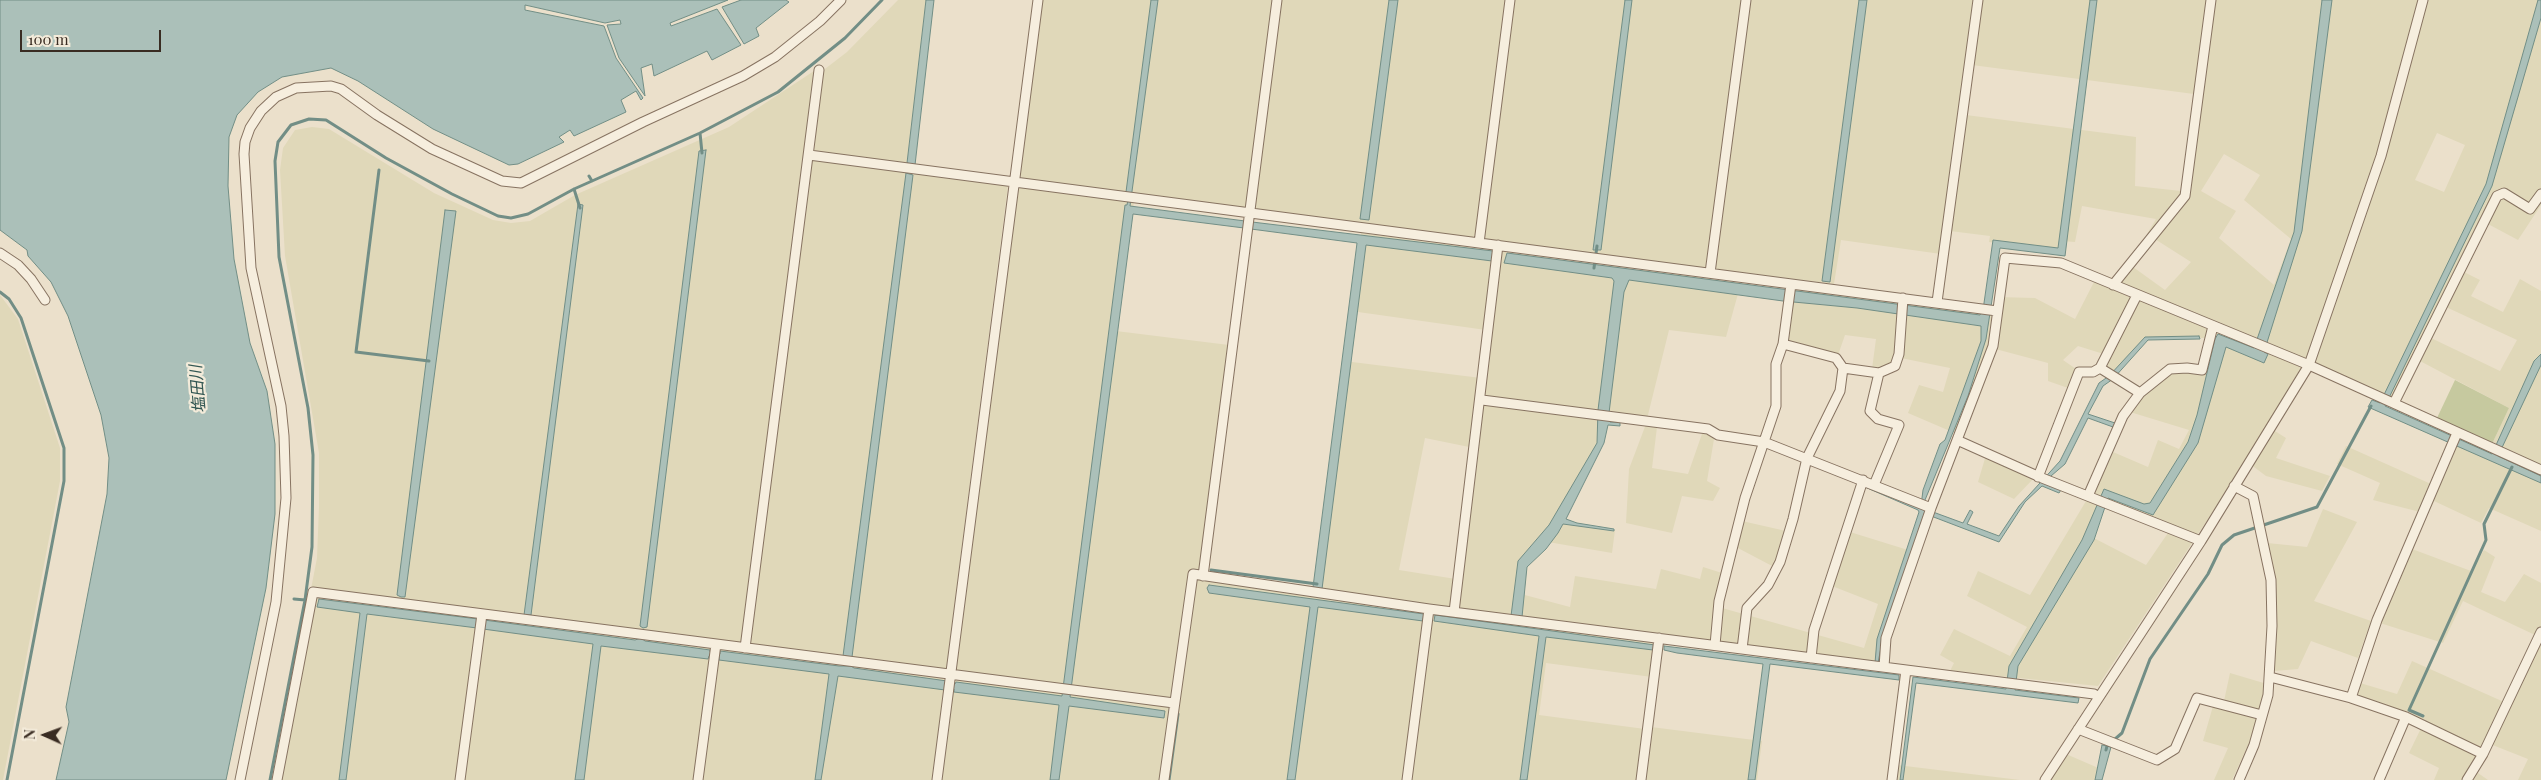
<!DOCTYPE html>
<html>
<head>
<meta charset="utf-8">
<style>
	body { margin:0 }
	#map { position:relative; width:2541px; height:780px; overflow:hidden; background:#ebe0cb; font-family:"Playfair Display",serif }
	canvas { display:block }
	.north { position:absolute; left:20px; top:710px; width:50px; height:50px; -webkit-text-stroke:4px #f3ebda; paint-order:stroke; rotate:272deg; font-size:14px; font-weight:700; line-height:20px; text-align:center; color:#392c22 }
	.north::after { content:''; display:block; margin:auto; width:18px; height:22px; background:#392c22; clip-path:polygon(50% 0,100% 100%,50% 72%,0 100%) }
	.scale { position:absolute; left:20px; top:30px; width:141px; height:22px; box-sizing:border-box; border:2px solid #392c22; border-top:0; padding-left:6px; font-size:15px; line-height:18px; white-space:nowrap; color:#392c22; -webkit-text-stroke:4px #f3ebda; paint-order:stroke }
</style>
</head>
<body>
<div id="map">
<canvas width="2541" height="780"></canvas>
<div class="north">N</div>
<div class="scale">100 m</div>
</div>
<script>
const ctx = document.querySelector('canvas').getContext('2d');
ctx.lineJoin = 'round';
function fill(path, color) {
  ctx.fillStyle = color;
  ctx.fill(path, 'evenodd');
}
function toPath(rows) {
  const path = new Path2D();
  for (const r of rows) {
    path.moveTo(r[0], r[1]);
    for (let i = 2; i < r.length; i += 2) path.lineTo(r[i], r[i + 1]);
  }
  return path;
}
function strokePath(path, color, width, dash) {
  ctx.strokeStyle = color;
  ctx.lineWidth = width;
  ctx.lineCap = dash ? 'butt' : 'round';
  ctx.setLineDash(dash || []);
  ctx.stroke(path);
}
function write(font, color, halo, rows, align = 'center') {
  ctx.font = font + ' "Playfair Display","Noto Sans JP",serif';
  ctx.lineWidth = 4.5;
  ctx.setLineDash([]);
  ctx.textBaseline = 'middle';
  ctx.strokeStyle = halo;
  ctx.fillStyle = color;
  for (const [text, x, y, turn = 0] of rows) {
    ctx.save();
    ctx.translate(x, y);
    ctx.rotate((+turn || 0) * Math.PI / 180);
    ctx.textAlign = isNaN(turn) ? turn : align;
    if (halo) ctx.strokeText(text, 0, 0);
    ctx.fillText(text, 0, 0);
    ctx.restore();
  }
}
fill(toPath([
	[898,0,926,0,907,163,814,153,821,72,847,52],
	[1042,0,1274,0,1247,205,1242,209,1024,179,1019,175],
	[1280,0,1507,0,1477,233,1473,237,1468,239,1257,212,1254,207],
	[1514,0,2541,0,2541,205,2518,240,2488,224,2464,272,2480,280,2471,296,2503,312,2520,279,2541,291,2541,466,2492,444,2509,408,2420,361,2399,401,2306,359,2267,426,2286,438,2276,458,2330,476,2322,491,2266,476,2246,461,2098,686,1950,671,1954,663,1940,655,1954,629,2010,656,2027,627,1967,596,1978,571,2030,595,2086,501,2100,506,2088,535,2146,565,2172,527,2093,494,2113,452,2148,467,2158,440,2179,449,2189,430,2130,412,2141,394,2172,371,2208,374,2219,338,2147,338,2114,372,2105,365,2110,356,2078,346,2063,360,2076,369,2068,388,2048,381,2048,363,1988,347,1957,434,1908,413,1919,385,1943,392,1950,368,1896,357,1890,366,1872,369,1876,339,1845,335,1838,355,1788,342,1794,288,1993,314,1996,297,2035,298,2075,319,2094,282,2115,288,2133,267,2165,290,2191,262,2147,234,2156,219,2082,206,2075,242,2062,241,2059,249,1989,242,1990,236,1950,231,1941,254,1841,240,1834,284,1483,240],
	[1972,65,2194,94,2181,191,2135,186,2136,137,1966,115],
	[2437,133,2465,145,2444,192,2415,180],
	[2224,154,2260,175,2244,200,2291,239,2274,285,2219,238,2236,211,2201,191],
	[2446,307,2517,340,2500,371,2431,338],
	[817,69,806,157,1008,185,932,780,274,780,317,558,319,507,319,453,285,256,280,170,283,148,295,130,312,127,329,129,434,193,493,220,511,223,530,221,575,195,729,127],
	[1018,187,1134,202,1116,331,1237,346,1208,573,1315,589,1344,361,1481,378,1486,330,1351,311,1361,233,1741,283,1726,337,1669,330,1646,423,1657,427,1652,468,1688,474,1703,431,1714,439,1707,481,1720,488,1713,501,1682,496,1672,533,1626,523,1629,469,1646,424,1606,419,1602,441,1562,521,1615,530,1612,553,1548,542,1524,567,1521,594,1570,607,1575,576,1656,589,1661,569,1700,579,1703,567,1722,573,1715,606,1864,648,1878,604,1832,586,1850,532,1908,550,1878,663,1427,605,1404,780,942,780],
	[1425,438,1479,449,1462,580,1399,570],
	[0,295,18,319,60,448,60,481,3,780,0,780],
	[2453,434,2541,473,2541,531,2489,508,2481,523,2434,501,2428,514,2373,500,2380,483,2337,464,2346,446,2431,484],
	[1986,455,2034,478,2014,499,1978,482],
	[2323,509,2357,522,2314,601,2371,621,2358,658,2311,641,2298,669,2274,671,2275,582,2267,543,2307,547],
	[1742,521,1786,531,1774,567,1736,547],
	[2412,549,2471,571,2484,550,2495,557,2481,592,2505,602,2524,574,2541,583,2541,780,2518,780,2528,759,2490,744,2478,773,2488,780,2434,780,2439,768,2409,753,2425,720,2355,695,2360,683,2397,694,2412,661,2504,702,2535,635,2463,601,2443,643,2380,623],
	[1432,614,1656,642,1652,677,1546,663,1539,715,1645,729,1638,780,1411,780],
	[2230,673,2267,684,2249,743,2232,780,2214,780,2228,748,2203,741,2215,699,2224,701],
	[1651,727,1762,741,1757,780,1644,780],
	[2066,754,2103,770,2100,780,2049,780],
	[1897,765,2020,780,1895,780]
]), '#e0d8b9');
fill(toPath([
	[2455,380,2509,408,2492,444,2437,418]
]), '#c6c99f');
const water = toPath([
	[0,0,728,0,670,23,671,26,717,9,741,45,712,60,707,51,654,76,652,64,641,68,645,96,619,58,607,25,621,24,620,20,605,23,525,5,525,10,604,26,616,58,643,98,641,100,636,91,621,100,626,112,574,136,570,130,559,137,564,142,518,164,509,165,433,129,358,81,331,68,282,77,258,92,237,115,229,137,228,186,234,259,250,343,267,391,275,444,275,514,266,588,226,780,56,780,69,722,66,707,107,494,109,458,101,415,68,316,51,282,28,256,27,250,0,230,0,0],
	[741,0,786,0,789,2,756,28,759,36,744,44,722,7,741,0],
	[926,0,934,0,915,165,907,163,926,0],
	[1151,0,1158,0,1130,206,1245,221,1244,228,1133,214,1070,697,1165,711,1164,718,1069,706,1059,780,1050,780,1059,705,954,692,954,689,946,688,945,690,838,676,821,780,815,780,829,674,719,660,719,657,709,656,708,659,601,646,584,780,575,780,593,644,483,629,484,620,635,640,641,638,645,641,710,650,710,652,720,654,720,651,839,666,851,666,854,668,947,681,947,683,955,684,956,682,1062,696,1125,205,1127,205,1129,193,1126,192,1151,0],
	[1389,0,1398,0,1369,220,1360,219,1389,0],
	[1625,0,1632,0,1601,250,1593,250,1625,0],
	[1859,0,1867,0,1830,282,1822,281,1859,0],
	[2090,0,2097,0,2065,256,2000,248,1986,339,1968,396,1925,500,1923,507,1925,511,1883,637,1878,663,1875,663,1877,639,1919,512,1918,510,1865,487,1865,485,1921,506,1923,490,1940,444,1945,440,1981,341,1981,326,1857,308,1783,301,1629,280,1624,292,1609,413,1610,422,1620,422,1620,426,1608,425,1604,443,1566,519,1577,523,1614,529,1614,531,1563,524,1558,533,1546,549,1527,567,1522,617,1511,616,1518,561,1549,525,1597,443,1598,410,1614,281,1612,278,1504,263,1507,253,1980,315,1983,310,1993,240,2058,248,2090,0],
	[2322,0,2332,0,2302,231,2264,352,2268,354,2264,363,2226,347,2198,443,2153,515,2108,498,2094,540,2018,666,2015,690,2079,698,2078,703,1916,683,1903,780,1900,780,1913,677,2006,689,2009,666,2082,540,2104,489,2144,504,2150,503,2188,442,2197,415,2215,339,2218,334,2254,348,2294,232,2322,0],
	[2538,0,2541,0,2541,18,2492,186,2385,406,2492,454,2534,361,2541,354,2541,365,2498,456,2541,476,2541,483,2368,407,2372,400,2380,403,2486,184,2538,0],
	[706,150,647,627,643,628,640,626,699,151,706,150],
	[906,173,913,175,852,657,843,656,906,173],
	[578,204,583,205,531,615,524,615,578,204],
	[445,210,456,211,405,597,401,597,397,595,445,210],
	[1252,222,1493,251,1492,261,1366,245,1322,589,1313,587,1357,243,1251,229,1252,222],
	[2199,336,2200,339,2148,340,2113,379,2103,386,2088,414,2115,423,2113,427,2088,418,2065,464,2044,482,2061,490,2059,493,2042,486,2025,502,1999,542,1931,516,1933,512,1963,523,1970,510,1973,512,1967,524,1999,536,2019,506,2060,461,2099,383,2109,376,2145,337,2199,336],
	[1209,585,1424,614,1423,621,1318,607,1295,780,1287,780,1310,607,1209,593,1207,588,1209,585],
	[319,599,478,619,477,628,367,614,346,780,339,780,360,613,317,607,319,599],
	[1435,615,1655,645,1653,650,1546,637,1527,780,1520,780,1539,636,1434,621,1435,615],
	[1664,646,1899,675,1899,680,1770,664,1755,780,1748,780,1763,664,1677,653,1664,650,1664,646],
	[2102,745,2111,747,2102,780,2095,780,2102,745]
]);
fill(water, '#abc0b9');
strokePath(water, '#728e86', 1);
strokePath(toPath([
	[700,133,702,153],
	[379,170,356,352,429,361],
	[589,176,592,181],
	[574,189,580,208],
	[1594,268,1597,246],
	[0,292,9,299,21,318,64,448,64,481,7,780],
	[1211,570,1317,584],
	[294,599,305,600],
	[2423,716,2409,710,2486,540,2484,524,2512,467],
	[2106,750,2107,746,2122,733,2150,659,2208,574,2222,545,2234,535,2317,507,2371,406],
	[270,780,305,600,312,547,313,455,308,408,279,257,275,161,278,142,291,125,309,119,326,120,386,158,452,194,498,216,511,218,528,214,574,189,700,133,778,92,845,38,882,0],
	[1169,780,1178,714]
]), '#728e86', 3);
const street = toPath([
	[809,155,1997,311],
	[1479,243,1510,0],
	[0,253,18,265,31,279,45,300],
	[1710,273,1746,0],
	[2113,285,2185,196,2211,0],
	[1937,302,1978,0],
	[1783,344,1836,358,1843,368,1879,373],
	[2100,368,2140,393],
	[1482,400,1708,429,1718,435,1764,442,1931,508],
	[2394,403,2497,196,2504,193,2530,209,2541,194],
	[1957,440,2042,478,2201,541],
	[2038,477,2079,372,2093,372,2100,368,2137,295],
	[1874,485,1899,425,1878,419,1870,411,1879,373,1895,366,1899,354,1903,298],
	[2234,486,2253,496,2271,580,2272,626,2268,695,2254,745,2239,780],
	[2088,496,2123,416,2140,393,2170,369,2187,368,2202,370,2213,326],
	[1203,576,1277,0],
	[1454,612,1498,245],
	[1715,645,1719,601,1745,498,1776,406,1776,364,1783,344,1791,284],
	[745,648,819,70],
	[1742,649,1747,608,1768,585,1780,562,1793,519,1807,458,1840,391,1843,368],
	[1811,658,1814,630,1863,480],
	[1884,667,1886,638,1931,508,1993,346,2005,258,2061,263,2309,365,2541,470],
	[2270,677,2351,698,2406,717,2483,754,2541,632],
	[2351,698,2377,620,2457,433],
	[2078,729,2157,760,2175,749,2197,698,2262,715],
	[240,780,276,602,286,498,284,436,281,406,251,268,244,154,245,142,250,128,261,111,276,97,296,88,331,86,341,89,377,115,432,149,502,181,521,183,643,122,743,76,775,57,820,21,841,0],
	[277,780,313,592,1174,703],
	[460,780,482,614],
	[698,780,716,644],
	[937,780,1038,0],
	[1164,780,1193,574,1429,609,2094,694,2099,697],
	[1407,780,1429,609],
	[1641,780,1659,638],
	[1892,780,1906,670],
	[2045,780,2201,541,2309,365,2381,156,2423,0],
	[2379,780,2406,717],
	[2467,780,2483,754]
]);
strokePath(street, '#877361', 11);
strokePath(street, '#f6eede', 9);
write('italic 16px', '#335753', '#f3ebda', [
	["塩田川",198,389,-95]
]);
</script>
</body>
</html>
